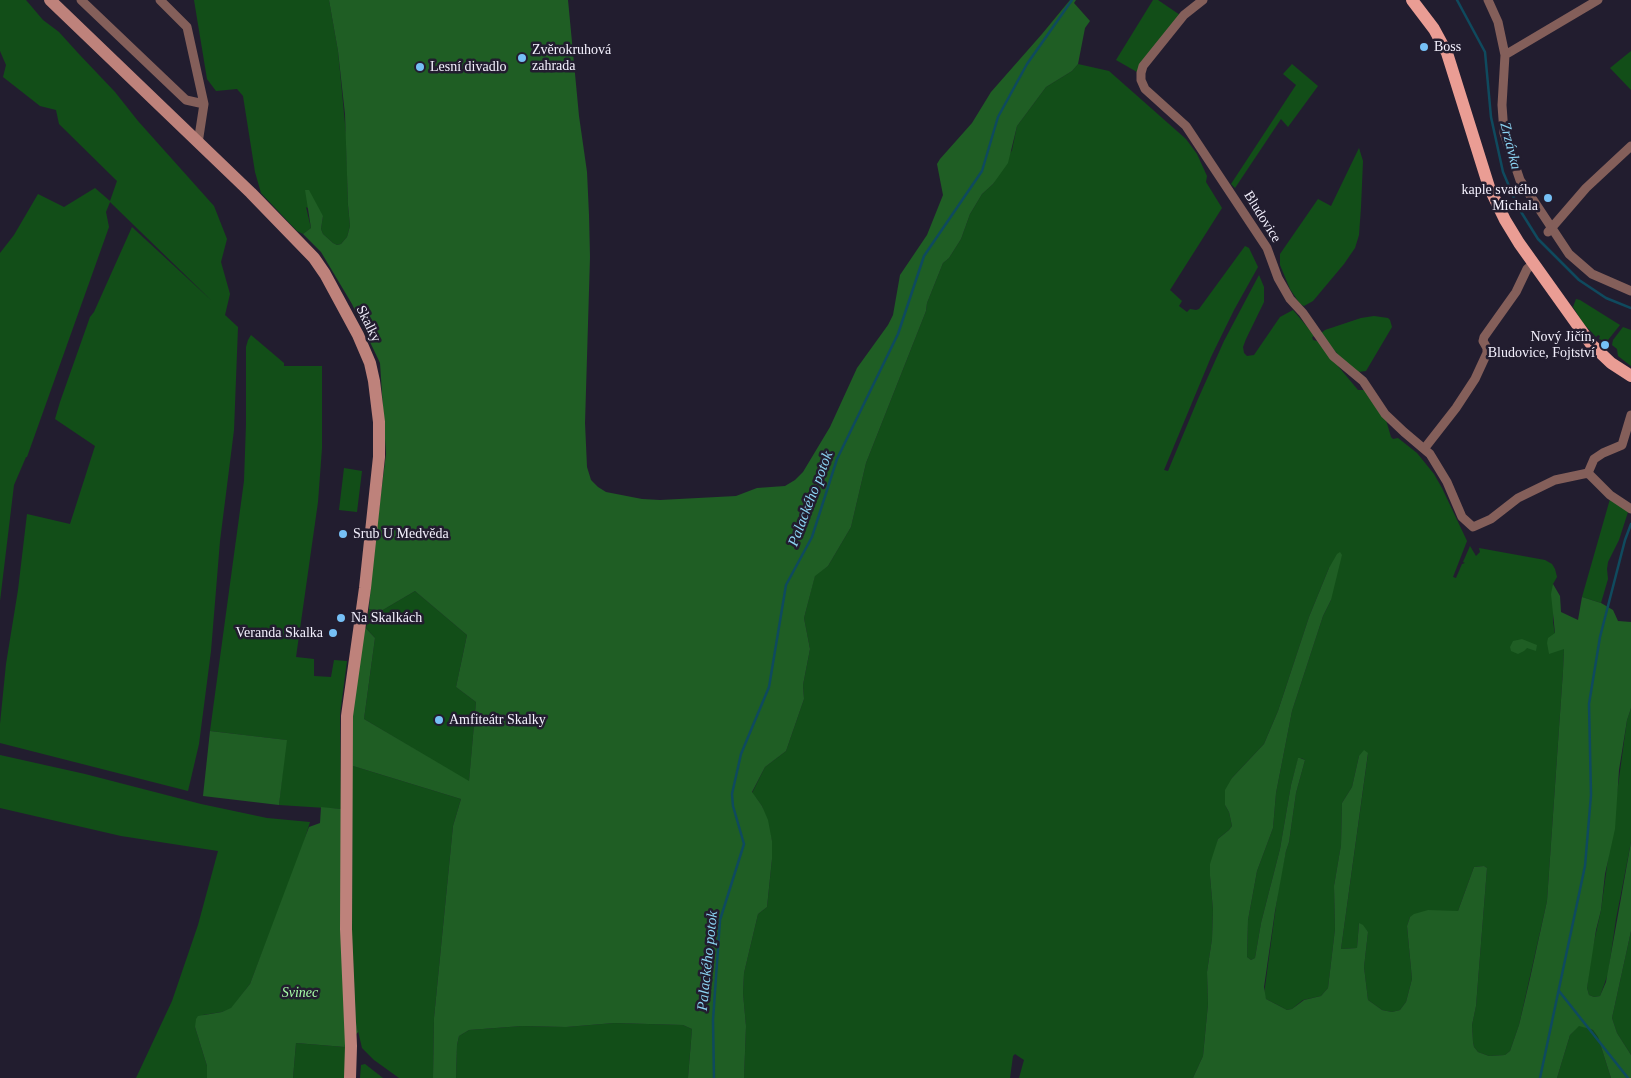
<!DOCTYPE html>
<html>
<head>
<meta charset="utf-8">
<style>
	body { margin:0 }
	canvas { display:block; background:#221d2f }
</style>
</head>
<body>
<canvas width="1631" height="1078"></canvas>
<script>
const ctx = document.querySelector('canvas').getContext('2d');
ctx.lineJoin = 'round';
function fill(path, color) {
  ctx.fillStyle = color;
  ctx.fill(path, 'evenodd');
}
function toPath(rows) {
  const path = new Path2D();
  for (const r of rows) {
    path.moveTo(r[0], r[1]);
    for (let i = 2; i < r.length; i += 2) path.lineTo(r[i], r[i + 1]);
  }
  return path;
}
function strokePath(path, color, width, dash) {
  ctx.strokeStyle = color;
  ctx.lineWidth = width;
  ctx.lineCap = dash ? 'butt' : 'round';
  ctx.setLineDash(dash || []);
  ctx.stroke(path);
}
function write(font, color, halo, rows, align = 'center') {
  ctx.font = font + ' "Times New Roman",serif';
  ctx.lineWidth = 5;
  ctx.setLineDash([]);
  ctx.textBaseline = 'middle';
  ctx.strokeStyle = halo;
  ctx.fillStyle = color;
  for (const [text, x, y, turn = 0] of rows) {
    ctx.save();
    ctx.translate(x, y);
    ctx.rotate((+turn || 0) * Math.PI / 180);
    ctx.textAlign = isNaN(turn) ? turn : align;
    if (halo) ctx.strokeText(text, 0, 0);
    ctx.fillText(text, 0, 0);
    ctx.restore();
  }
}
fill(toPath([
	[0,0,26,0,43,20,59,32,78,53,115,92,138,121,214,206,227,239,221,262,230,294,225,315,238,327,234,430,220,541,211,651,199,744,188,791,0,743,0,724,6,664,18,590,27,514,70,524,95,446,55,419,60,402,90,317,94,312,132,227,212,301,110,202,106,212,109,227,27,457,26,457,14,485,0,601,0,253,14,235,38,194,64,207,95,188,110,201,117,181,59,124,56,110,40,106,3,77,6,65,0,51],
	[194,0,329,0,338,51,346,134,348,205,350,226,347,237,341,244,337,245,333,243,323,234,321,229,323,216,306,207,311,228,303,234,297,231,261,193,255,172,243,96,237,89,216,91,207,79],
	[1153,0,1158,0,1180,15,1137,72,1116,60],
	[1631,51,1631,90,1610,68],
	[1078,64,1109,71,1186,139,1197,154,1207,176,1206,182,1222,208,1170,290,1182,301,1179,306,1187,312,1190,309,1196,310,1199,309,1245,246,1249,248,1258,267,1234,310,1211,357,1164,470,1168,471,1198,399,1224,341,1259,275,1264,287,1264,302,1246,339,1243,347,1244,353,1247,356,1254,355,1280,317,1293,310,1315,336,1312,337,1313,340,1317,341,1358,390,1367,390,1386,420,1391,437,1393,439,1398,438,1417,453,1434,474,1442,488,1467,541,1453,577,1456,578,1462,564,1465,563,1463,562,1470,546,1476,556,1480,552,1479,548,1545,560,1552,564,1555,569,1557,577,1553,584,1553,622,1555,634,1564,649,1563,671,1547,901,1519,1025,1510,1051,1505,1055,1489,1056,1478,1052,1474,1047,1473,1042,1472,1025,1476,1006,1487,868,1484,866,1474,867,1458,911,1410,917,1407,926,1412,979,1406,1002,1400,1010,1392,1012,1382,1010,1368,1000,1364,967,1368,932,1359,923,1357,948,1341,949,1368,754,1359,756,1352,787,1342,803,1341,845,1334,886,1335,929,1328,988,1321,996,1303,1000,1292,1009,1287,1010,1266,999,1264,994,1279,884,1286,851,1289,842,1296,793,1305,760,1301,758,1298,759,1291,785,1280,849,1261,923,1255,958,1251,960,1247,957,1248,920,1253,893,1257,871,1273,828,1276,793,1292,711,1323,616,1331,600,1329,568,1309,617,1278,711,1264,744,1232,778,1225,805,1229,812,1232,826,1229,830,1218,839,1210,876,1213,910,1212,939,1207,972,1208,1004,1203,1056,1193,1078,1019,1078,1024,1060,1015,1054,1013,1056,1010,1078,744,1078,746,1026,743,993,744,973,758,914,767,907,772,859,772,841,762,806,752,793,765,767,786,751,804,699,803,685,810,649,804,618,815,575,828,566,851,527,866,463,926,311,927,303,943,263,949,258,961,239,970,214,982,194,993,184,1012,150,1017,126,1046,87,1072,71],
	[1292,64,1318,86,1288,127,1281,119,1235,188,1231,184,1296,85,1283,74],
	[1359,148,1363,161,1361,207,1359,235,1355,248,1344,264,1313,301,1304,306,1300,304,1290,289,1280,265,1280,254,1318,199,1331,206],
	[1576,299,1580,300,1620,325,1608,340,1605,341,1599,339,1600,336,1598,335,1596,337,1583,323,1573,307],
	[1374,316,1388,318,1390,320,1392,327,1366,371,1358,372,1342,359,1320,334,1325,330,1361,318],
	[1623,327,1631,330,1631,366,1618,356,1617,349,1612,345,1613,340],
	[251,335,284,363,284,366,322,366,322,448,318,502,296,657,314,659,314,676,331,677,334,660,347,661,340,714,341,809,279,805,286,740,210,731,244,481,246,424,246,347,248,340],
	[344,468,362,471,357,512,339,510],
	[1610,499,1628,512,1619,540,1608,562,1607,569,1608,579,1601,603,1582,597],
	[415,591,467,635,456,687,476,702,469,782,364,719,375,638,366,628,369,609,381,611],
	[1631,708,1631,842,1616,919,1608,974,1600,996,1594,997,1589,995,1587,988,1590,960,1601,910,1627,720],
	[0,755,85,774,201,804,267,818,310,822,300,855,250,984,231,1009,222,1012,203,1015,195,1027,207,1066,207,1078,136,1078,172,1001,198,925,218,851,121,836,0,808],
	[353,766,461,799,453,826,434,1018,433,1078,399,1078,374,1060,362,1048,356,1022,352,937],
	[1631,931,1631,1055,1617,1033,1612,1018],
	[614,1023,683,1025,692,1029,688,1078,456,1078,457,1045,459,1036,469,1030,522,1026,566,1027],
	[1579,1025,1593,1030,1598,1037,1611,1078,1557,1078,1570,1035],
	[296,1043,345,1047,345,1078,293,1078],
	[365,1064,383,1078,360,1078,361,1065]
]), '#124e18');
fill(toPath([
	[329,0,568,0,579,116,587,172,589,215,590,257,585,423,587,467,591,480,598,487,606,492,642,499,660,500,736,496,757,488,785,486,795,480,803,472,830,427,857,368,888,325,893,315,900,275,927,235,943,195,937,164,940,159,972,123,991,92,1042,34,1070,0,1076,0,1074,3,1090,21,1085,28,1078,64,1072,71,1046,87,1017,126,1008,163,993,184,982,194,970,214,961,239,949,258,943,263,927,303,926,311,866,463,851,527,828,566,815,576,804,618,810,649,803,685,804,699,786,751,765,767,752,792,762,806,768,820,772,841,772,859,767,907,758,914,744,973,743,993,746,1026,744,1078,688,1078,692,1029,683,1025,614,1023,566,1027,522,1026,469,1030,459,1036,457,1045,456,1078,433,1078,434,1018,453,826,461,799,353,766,352,937,356,1021,358,1032,345,1047,296,1043,293,1078,207,1078,207,1066,195,1027,196,1019,198,1016,222,1012,231,1008,250,984,309,827,320,823,321,807,341,809,360,622,375,638,364,719,469,781,476,702,456,687,467,635,415,591,381,611,369,609,373,557,386,454,380,363,352,304,321,252,303,234,311,228,305,190,309,190,323,216,321,229,323,234,333,243,337,245,341,244,347,237,350,226,348,205,345,114,338,51],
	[1340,552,1342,555,1331,600,1323,616,1292,711,1276,793,1273,828,1257,871,1253,893,1248,920,1247,957,1251,960,1255,958,1261,923,1280,849,1291,785,1298,758,1300,758,1305,760,1296,793,1289,842,1286,851,1275,911,1264,987,1266,999,1287,1010,1292,1009,1304,1000,1321,996,1328,988,1335,929,1334,886,1341,845,1342,803,1352,787,1359,756,1364,750,1368,753,1341,949,1357,948,1359,923,1363,925,1368,932,1364,967,1368,1000,1382,1010,1392,1012,1400,1010,1406,1002,1412,979,1407,926,1410,917,1414,914,1428,910,1458,911,1474,867,1484,866,1487,868,1476,1006,1472,1025,1473,1042,1474,1047,1478,1052,1489,1056,1505,1055,1510,1051,1519,1025,1529,983,1547,901,1563,671,1564,649,1549,654,1547,643,1548,638,1555,633,1551,594,1553,584,1560,596,1561,612,1578,620,1582,597,1601,603,1613,610,1618,621,1631,622,1631,708,1627,720,1619,770,1615,829,1605,874,1601,910,1596,930,1587,988,1589,995,1594,997,1600,996,1606,982,1631,842,1631,931,1612,1018,1617,1033,1631,1055,1631,1078,1611,1078,1598,1037,1593,1030,1579,1026,1570,1035,1557,1078,1193,1078,1203,1056,1208,1004,1207,972,1212,939,1213,910,1210,876,1210,864,1218,839,1229,830,1232,826,1229,812,1225,805,1225,790,1232,778,1264,744,1278,711,1309,617,1329,568,1337,554],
	[1522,639,1537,645,1536,651,1527,648,1524,651,1518,654,1511,651,1510,647,1513,641],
	[210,731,287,740,279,805,203,796]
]), '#1f5e24');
strokePath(toPath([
	[1457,0,1485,52,1491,117,1503,172,1518,207,1538,239,1579,280,1606,298,1631,308],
	[1559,991,1628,1078],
	[714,1078,713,1020,720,920,744,844,733,806,732,794,741,754,769,687,786,585,812,537,837,459,898,334,924,256,982,171,998,117,1027,64,1072,0],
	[1540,1078,1585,866,1591,795,1589,704,1600,637,1625,540,1631,524]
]), '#0f4a5e', 2.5);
strokePath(toPath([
	[81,0,186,100,204,104],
	[160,0,187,27,204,104,198,143],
	[1203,0,1184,15,1143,66,1141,73,1141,80,1145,89,1186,126,1267,248,1278,278,1290,299,1303,313,1333,356,1363,381,1385,414,1404,432,1430,454,1447,482,1462,517,1473,527,1491,519,1518,498,1555,480,1588,473],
	[1488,0,1498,22,1505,55,1502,105,1504,133,1520,180,1569,254,1592,274,1631,291],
	[1505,55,1598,0],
	[1548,232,1586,188,1631,146],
	[1424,449,1456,408,1475,379,1487,353,1487,348,1483,341,1484,337,1516,292,1527,269,1534,263],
	[1588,473,1594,459,1603,453,1622,445,1631,415],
	[1588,473,1610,495,1631,509]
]), '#845f5a', 9);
strokePath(toPath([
	[50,0,251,193,314,258,325,274,358,335,370,363,374,381,379,422,379,457,365,588,347,716,346,929,351,1046,350,1078]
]), '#be827b', 12);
strokePath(toPath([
	[1412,0,1434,29,1447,53,1489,187,1505,220,1519,243,1591,344,1611,363,1631,376]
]), '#ea9d94', 12);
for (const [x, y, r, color] of [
	[1424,47,5,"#76c0f6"],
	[522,58,5,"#76c0f6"],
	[420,67,5,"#76c0f6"],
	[1548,198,5,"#76c0f6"],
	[1605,345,5,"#76c0f6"],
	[343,534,5,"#76c0f6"],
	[341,618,5,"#76c0f6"],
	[333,633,5,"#76c0f6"],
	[439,720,5,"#76c0f6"]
]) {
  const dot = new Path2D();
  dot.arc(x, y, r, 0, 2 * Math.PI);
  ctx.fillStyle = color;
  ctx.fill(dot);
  strokePath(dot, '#221d2f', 2);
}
write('14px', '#f3f0fd', '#221d2f', [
	["Boss",1434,47],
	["Zvěrokruhová",532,50],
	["zahrada",532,66],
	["Lesní divadlo",430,67],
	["kaple svatého",1538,190,"right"],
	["Michala",1538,206,"right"],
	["Nový Jičín,",1595,337,"right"],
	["Bludovice, Fojtství",1595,353,"right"],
	["Srub U Medvěda",353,534],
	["Na Skalkách",351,618],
	["Veranda Skalka",323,633,"right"],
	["Amfiteátr Skalky",449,720]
], 'left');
write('14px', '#f3f0fd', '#221d2f', [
	["Bludovice",1262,217,58],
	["Skalky",368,324,64]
]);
write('italic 14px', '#a7fda8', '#221d2f', [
	["Svinec",300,993]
]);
write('italic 15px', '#8cd5f4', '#221d2f', [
	["Zrzávka",1510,146,76],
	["Palackého potok",811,499,-69],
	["Palackého potok",708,961,-84]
]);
</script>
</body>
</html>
